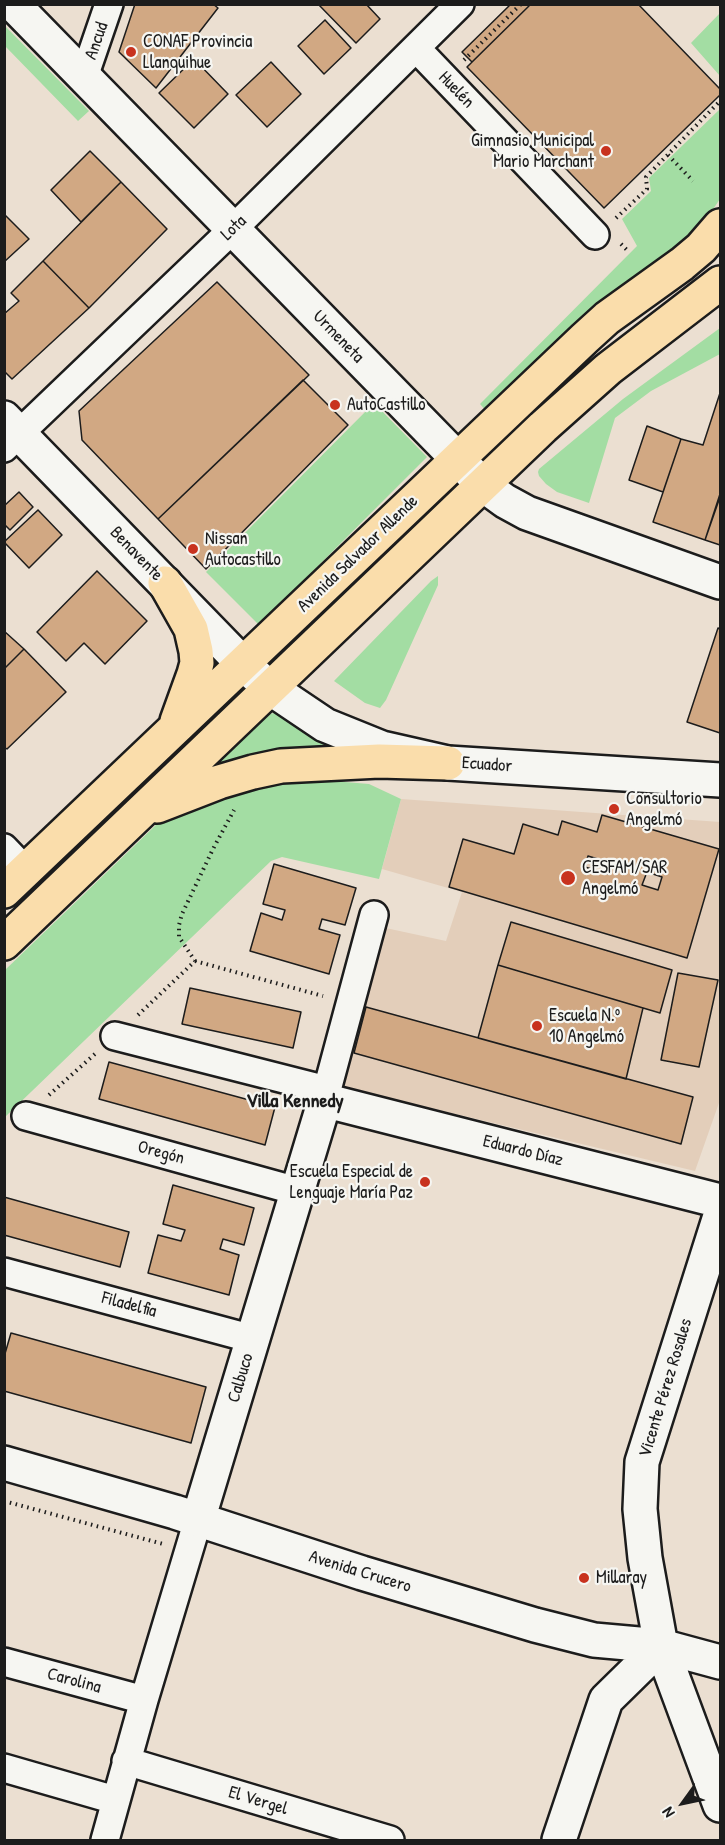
<!DOCTYPE html>
<html>
<head>
<meta charset="utf-8">
<style>
	body { margin:0 }
	#map { position:relative; width:725px; height:1845px; overflow:hidden; background:#ebdfd1; font-family:"Patrick Hand",sans-serif }
	canvas { display:block }
	.frame { position:absolute; inset:0; border:6px solid #1c1c1c; pointer-events:none }
	.north { position:absolute; left:653px; top:1773px; width:60px; height:60px; -webkit-text-stroke:4px #f6f6f2; paint-order:stroke; rotate:237deg; font-size:16px; font-weight:700; line-height:24px; text-align:center; color:#1c1c1c }
	.north::after { content:''; display:block; margin:auto; width:21px; height:27px; background:#1c1c1c; clip-path:polygon(50% 0,100% 100%,50% 72%,0 100%) }
</style>
</head>
<body>
<div id="map">
<canvas width="725" height="1845"></canvas>
<div class="frame"></div>
<div class="north">N</div>
</div>
<script>
const ctx = document.querySelector('canvas').getContext('2d');
ctx.lineJoin = 'round';
function fill(path, color) {
  ctx.fillStyle = color;
  ctx.fill(path, 'evenodd');
}
function toPath(rows) {
  const path = new Path2D();
  for (const r of rows) {
    path.moveTo(r[0], r[1]);
    for (let i = 2; i < r.length; i += 2) path.lineTo(r[i], r[i + 1]);
  }
  return path;
}
function strokePath(path, color, width, dash) {
  ctx.strokeStyle = color;
  ctx.lineWidth = width;
  ctx.lineCap = dash ? 'butt' : 'round';
  ctx.setLineDash(dash || []);
  ctx.stroke(path);
}
function write(font, color, halo, rows, align = 'center') {
  ctx.font = font + ' "Patrick Hand",sans-serif';
  ctx.lineWidth = 4.5;
  ctx.setLineDash([]);
  ctx.textBaseline = 'middle';
  ctx.strokeStyle = halo;
  ctx.fillStyle = color;
  for (const [text, x, y, turn = 0] of rows) {
    ctx.save();
    ctx.translate(x, y);
    ctx.rotate((+turn || 0) * Math.PI / 180);
    ctx.textAlign = isNaN(turn) ? turn : align;
    if (halo) ctx.strokeText(text, 0, 0);
    ctx.fillText(text, 0, 0);
    ctx.restore();
  }
}
fill(toPath([
	[401,799,720,822,720,1100,695,1171,338,1086,381,927,446,941,462,892,382,869]
]), '#e3ceba');
fill(toPath([
	[720,13,720,76,691,43],
	[4,25,89,111,78,121,5,46],
	[720,109,720,199,703,224,687,240,488,413,480,404,637,246,622,219,651,191,649,178],
	[720,328,720,354,651,391,615,418,589,503,557,492,546,484,539,476,538,472,539,469,623,399],
	[374,403,427,457,259,625,206,572],
	[438,576,438,585,386,700,380,708,365,703,334,681,431,581],
	[275,713,286,715,328,740,333,746,329,750,222,767,216,761,268,714],
	[333,781,369,784,401,799,379,879,282,857,271,861,5,1117,5,970,158,823,205,799,260,784]
]), '#a3dda3');
const building = toPath([
	[135,4,213,4,218,8,156,88,119,52,135,4],
	[318,4,366,4,380,19,356,43,318,4],
	[511,4,531,4,472,62,462,52,511,4],
	[531,4,638,4,720,89,720,95,604,208,467,67,531,4],
	[325,20,351,48,324,74,298,46,325,20],
	[194,59,228,94,194,128,159,93,194,59],
	[271,62,301,94,267,127,236,95,271,62],
	[90,151,121,182,81,222,51,190,90,151],
	[121,182,167,229,89,308,43,261,121,182],
	[4,214,29,239,4,262,4,214],
	[43,261,89,308,12,379,4,371,4,314,19,301,11,293,43,261],
	[217,282,309,375,158,519,82,440,79,411,217,282],
	[303,380,348,425,206,569,158,519,303,380],
	[720,393,720,494,705,540,653,522,681,439,703,445,720,393],
	[647,426,681,439,663,492,629,480,647,426],
	[19,492,33,507,10,530,4,524,4,506,19,492],
	[720,497,720,545,705,540,720,497],
	[38,510,62,535,29,568,4,542,38,510],
	[97,571,147,621,105,664,84,643,66,661,37,632,97,571],
	[718,628,720,629,720,733,687,722,718,628],
	[4,631,24,649,4,669,4,631],
	[24,649,66,692,7,749,4,747,4,669,24,649],
	[602,815,719,849,687,958,449,887,463,839,514,854,523,824,558,835,562,821,597,832,602,815],
	[588,856,611,863,608,874,585,867,588,856],
	[647,872,662,877,658,890,642,885,647,872],
	[274,864,356,888,345,925,322,919,319,929,340,935,329,974,250,951,261,913,282,920,285,910,263,904,274,864],
	[511,922,672,970,660,1013,498,965,511,922],
	[498,965,643,1008,626,1079,478,1038,498,965],
	[678,973,718,980,699,1067,661,1060,678,973],
	[190,988,301,1012,293,1048,182,1024,190,988],
	[366,1007,693,1097,681,1144,354,1053,366,1007],
	[109,1062,275,1107,265,1145,99,1099,109,1062],
	[173,1185,254,1208,244,1245,223,1239,220,1249,239,1255,229,1295,148,1273,158,1235,181,1241,185,1230,163,1224,173,1185],
	[4,1197,129,1232,120,1267,4,1235,4,1197],
	[11,1333,206,1387,191,1443,4,1391,4,1357,11,1333]
]);
fill(building, '#d1a883');
strokePath(building, '#1c1c1c', 1.5);
const minor = toPath([
	[416,48,595,235],
	[84,77,109,4],
	[4,448,233,229,460,4],
	[4,848,26,871],
	[115,1036,327,1090],
	[326,1105,327,1090,374,915],
	[26,1116,297,1191],
	[4,1272,253,1339],
	[4,1662,144,1700],
	[126,1761,390,1840],
	[4,1768,115,1800],
	[105,1840,144,1700,198,1520]
]);
const tertiary = toPath([
	[483,485,505,501,527,513,720,582],
	[243,664,270,688,325,725,382,748,448,763,720,780]
]);
const secondary = toPath([
	[13,4,483,485],
	[4,418,243,664],
	[720,1216,642,1462,640,1509,645,1558,661,1646,720,1805],
	[4,1463,175,1512,362,1573,535,1625,594,1640,661,1646,720,1662],
	[198,1520,321,1113,326,1105,335,1103,720,1201],
	[559,1840,606,1700,661,1646]
]);
const trunk = toPath([
	[165,583,191,629,196,651,197,663,194,674,177,721],
	[157,806,219,782,253,772,281,766,379,761,448,763],
	[4,891,585,338,607,318,682,264,701,248,720,226],
	[4,943,543,427,608,369,720,283]
]);
strokePath(minor, '#1c1c1c', 32);
strokePath(tertiary, '#1c1c1c', 38);
strokePath(secondary, '#1c1c1c', 38);
strokePath(trunk, '#1c1c1c', 38);
strokePath(toPath([
	[464,60,521,4],
	[668,155,693,181],
	[616,218,647,189,646,177,720,101],
	[621,244,627,250],
	[195,961,323,996],
	[138,1015,195,961,179,937,179,925,182,914,213,849,234,810],
	[49,1095,95,1054],
	[4,1501,163,1544]
]), '#1c1c1c', 4, [1.5, 4.5]);
strokePath(minor, '#f6f6f2', 27);
strokePath(tertiary, '#f6f6f2', 33);
strokePath(secondary, '#f6f6f2', 33);
strokePath(trunk, '#faddab', 33);
for (const [x, y, r, color] of [
	[131,52,6,"#c8321e"],
	[606,151,6,"#c8321e"],
	[335,405,6,"#c8321e"],
	[193,549,6,"#c8321e"],
	[614,809,6,"#c8321e"],
	[568,878,8,"#c8321e"],
	[537,1026,6,"#c8321e"],
	[425,1182,6,"#c8321e"],
	[584,1578,6,"#c8321e"]
]) {
  const dot = new Path2D();
  dot.arc(x, y, r, 0, 2 * Math.PI);
  ctx.fillStyle = color;
  ctx.fill(dot);
  strokePath(dot, '#f6f6f2', 2);
}
write('18px', '#1c1c1c', '#f6f6f2', [
	["Ancud",97,41,-71],
	["Huelén",456,90,46],
	["Lota",234,228,-44],
	["Urmeneta",338,337,46],
	["Benavente",136,554,46],
	["Avenida Salvador Allende",358,554,-44],
	["Ecuador",487,765,4],
	["Eduardo Díaz",523,1151,14],
	["Oregón",161,1153,15],
	["Filadelfia",129,1305,15],
	["Calbuco",241,1378,-73],
	["Vicente Pérez Rosales",666,1388,-73],
	["Avenida Crucero",360,1572,17],
	["Carolina",74,1681,15],
	["El Vergel",258,1801,17]
]);
write('18px', '#1c1c1c', '#f6f6f2', [
	["CONAF Provincia",143,42],
	["Llanquihue",143,63],
	["Gimnasio Municipal",594,141,"right"],
	["Mario Marchant",594,162,"right"],
	["AutoCastillo",347,405],
	["Nissan",205,539],
	["Autocastillo",205,560],
	["Consultorio",626,799],
	["Angelmó",626,820],
	["CESFAM/SAR",582,868],
	["Angelmó",582,889],
	["Escuela N.º",549,1016],
	["10 Angelmó",549,1037],
	["Escuela Especial de",413,1172,"right"],
	["Lenguaje María Paz",413,1193,"right"],
	["Millaray",596,1578]
], 'left');
write('bold 20px', '#1c1c1c', '#f6f6f2', [
	["Villa Kennedy",295,1102]
]);
</script>
</body>
</html>
